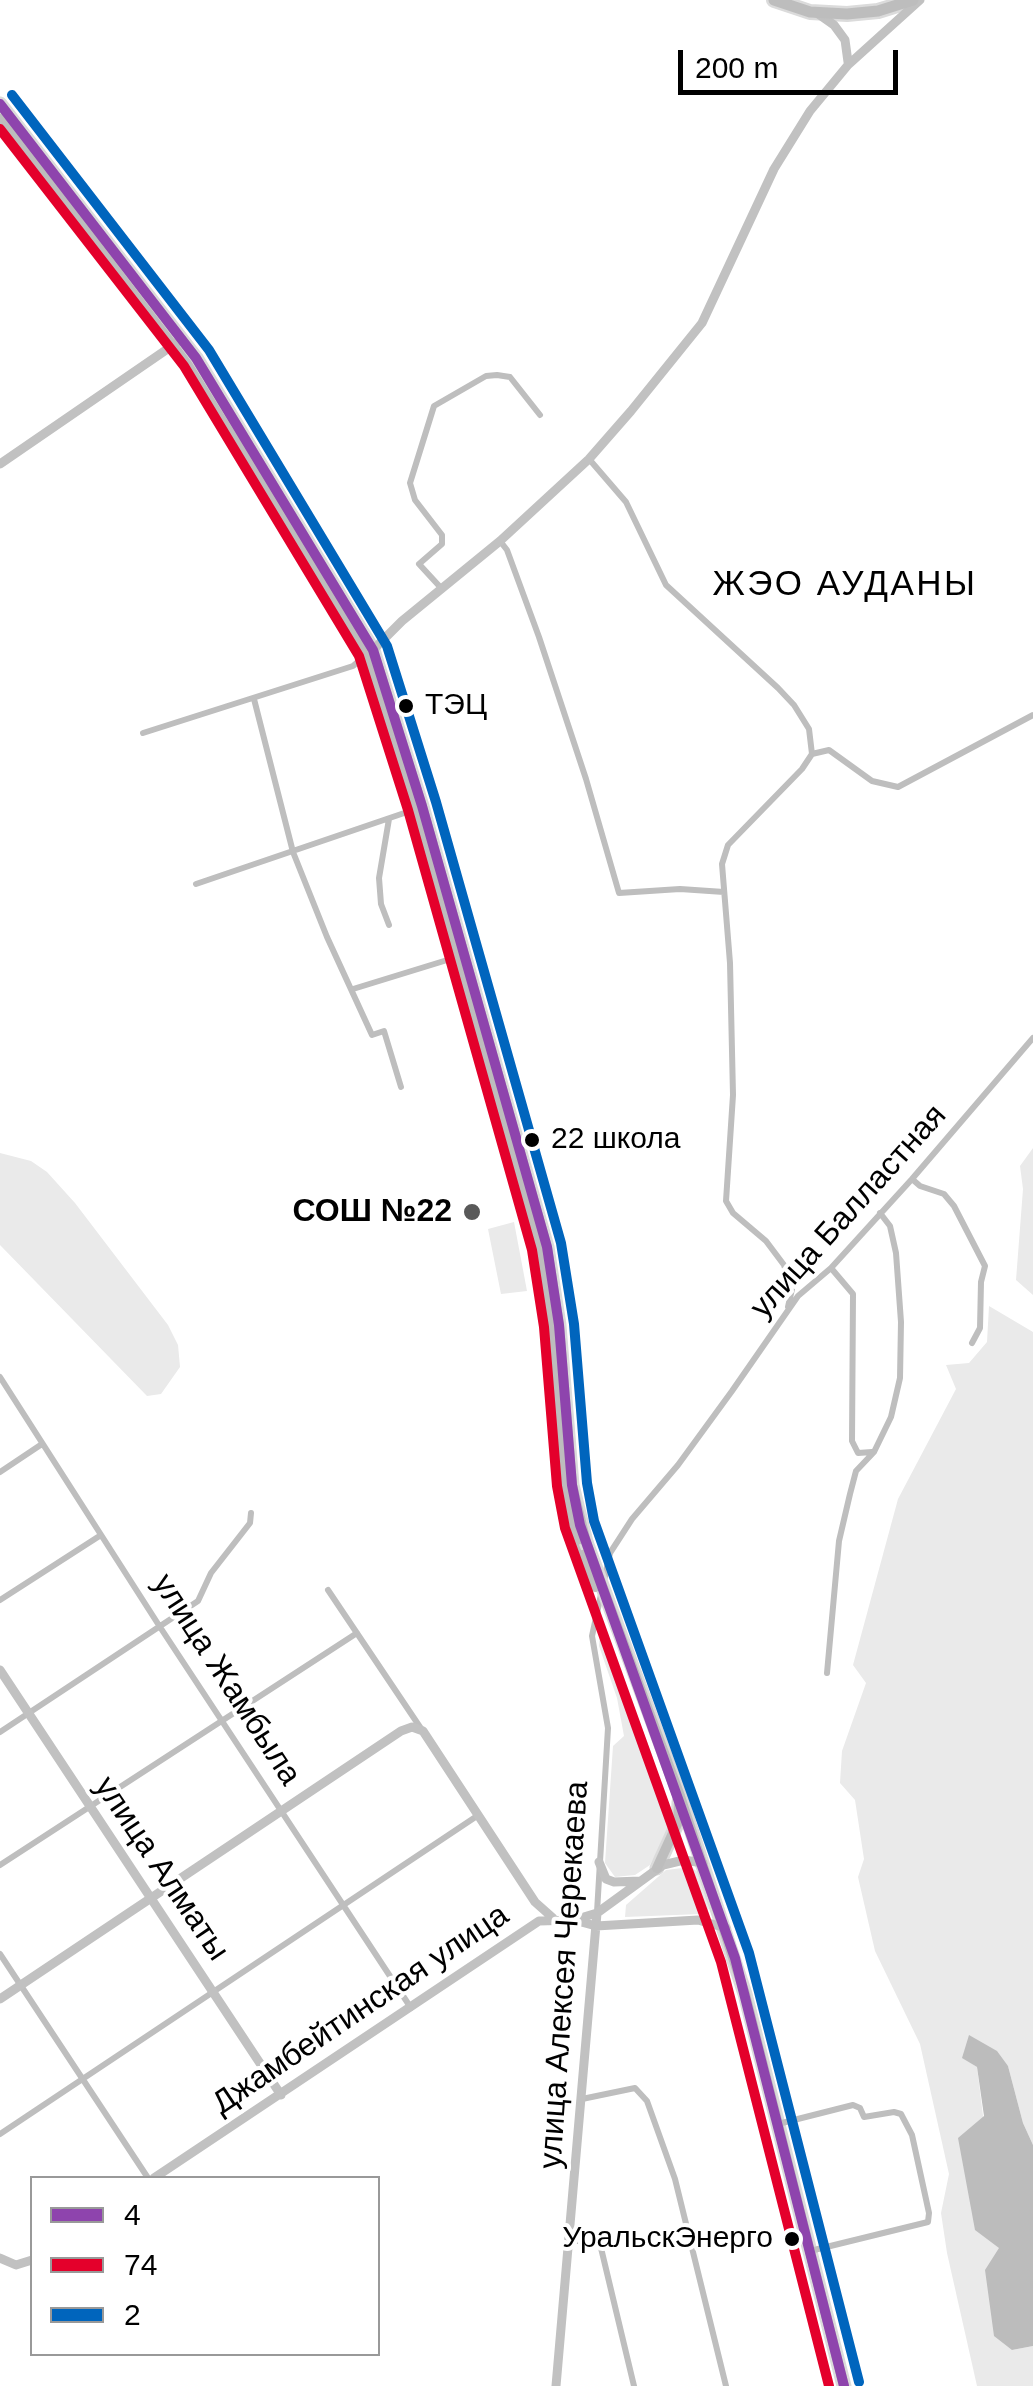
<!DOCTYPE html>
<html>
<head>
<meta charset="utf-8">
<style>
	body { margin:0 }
	#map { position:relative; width:1033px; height:2386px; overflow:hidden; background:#fff; font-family:Helvetica,sans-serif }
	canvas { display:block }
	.legend { position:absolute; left:30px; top:2176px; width:350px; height:180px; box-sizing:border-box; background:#fff; border:2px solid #999; margin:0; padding:12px 18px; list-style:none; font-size:30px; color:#000 }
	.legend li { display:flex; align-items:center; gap:20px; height:50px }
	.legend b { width:50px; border:2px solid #999 }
	.scale { position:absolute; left:678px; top:50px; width:220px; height:45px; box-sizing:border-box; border:5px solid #000; border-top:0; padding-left:12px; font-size:30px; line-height:35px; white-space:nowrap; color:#000; -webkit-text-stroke:8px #fff; paint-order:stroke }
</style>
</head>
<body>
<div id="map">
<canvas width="1033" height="2386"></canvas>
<ul class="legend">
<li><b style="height:12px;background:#8e44ad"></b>4</li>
<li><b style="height:12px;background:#e4002b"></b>74</li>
<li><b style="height:12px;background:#0065bd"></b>2</li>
</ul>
<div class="scale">200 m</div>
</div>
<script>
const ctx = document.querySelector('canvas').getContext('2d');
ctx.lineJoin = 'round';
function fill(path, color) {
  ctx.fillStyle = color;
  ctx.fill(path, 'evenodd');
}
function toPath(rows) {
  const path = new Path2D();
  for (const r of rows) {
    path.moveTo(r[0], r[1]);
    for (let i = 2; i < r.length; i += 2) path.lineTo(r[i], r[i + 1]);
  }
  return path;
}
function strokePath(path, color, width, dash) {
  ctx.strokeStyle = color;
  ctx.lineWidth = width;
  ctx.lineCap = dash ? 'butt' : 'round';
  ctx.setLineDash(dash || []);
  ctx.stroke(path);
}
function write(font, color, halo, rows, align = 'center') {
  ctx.font = font + ' Helvetica,sans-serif';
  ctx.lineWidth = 8;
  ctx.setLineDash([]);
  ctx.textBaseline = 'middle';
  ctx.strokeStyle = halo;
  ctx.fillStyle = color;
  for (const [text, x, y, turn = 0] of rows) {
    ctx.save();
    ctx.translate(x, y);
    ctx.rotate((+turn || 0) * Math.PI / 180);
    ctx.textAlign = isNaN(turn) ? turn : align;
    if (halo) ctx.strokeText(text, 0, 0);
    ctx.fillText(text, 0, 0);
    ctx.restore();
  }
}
fill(toPath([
	[1033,1148,1033,1295,1016,1280,1023,1189,1020,1166],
	[0,1153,31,1161,47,1172,75,1203,168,1325,178,1345,180,1367,161,1394,147,1396,0,1245],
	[514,1222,527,1291,501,1294,488,1229],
	[989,1306,1033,1332,1033,2145,1023,2123,1008,2066,970,2036,963,2058,977,2067,1012,2350,1033,2346,1033,2386,977,2386,947,2253,941,2213,949,2174,920,2044,875,1951,858,1877,864,1859,855,1800,840,1783,842,1751,866,1683,853,1665,898,1499,956,1389,946,1365,969,1363,987,1342],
	[601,1621,651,1752,669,1811,669,1829,650,1865,635,1875,624,1876,615,1877,605,1863,613,1746,624,1736,617,1698,599,1646],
	[691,1867,699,1873,706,1886,709,1909,701,1914,625,1917,626,1905,666,1870]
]), '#eaeaea');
fill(toPath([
	[969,2035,997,2051,1008,2066,1023,2123,1033,2145,1033,2346,1012,2350,994,2336,985,2270,999,2248,975,2230,958,2138,984,2116,977,2067,962,2058]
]), '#bcbcbc');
const primary = toPath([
	[0,104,196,358,373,650,422,806,547,1247,559,1325,572,1485,586,1542],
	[0,119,187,364,366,654,416,809,536,1234,549,1298,563,1484,583,1555],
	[680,1796,745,1994,844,2386],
	[657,1868,678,1822,679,1802]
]);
const highway = toPath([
	[774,0,810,12,847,14,878,11,913,0]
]);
strokePath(primary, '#dbdbdb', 15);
strokePath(highway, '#dbdbdb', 16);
strokePath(toPath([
	[589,459,626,502,666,585,778,688,794,705,809,729,812,754,802,769,728,845,722,864,730,963,733,1095,726,1201,733,1213,766,1241,784,1265,792,1289,788,1307],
	[500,541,507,550,539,637,586,779,619,893,680,889,724,892],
	[442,589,419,564,442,544,442,535,415,500,410,483,434,406,486,376,497,375,510,377,540,415],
	[254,699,293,852,327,937,372,1035,384,1031,401,1087],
	[143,733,353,666,368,653],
	[812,754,829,750,872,781,898,787,1033,715],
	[196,884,416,809],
	[389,925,381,904,379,878,389,819],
	[353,989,457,957],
	[912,1179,920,1186,944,1194,954,1206,985,1266,981,1282,980,1328,972,1343],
	[831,1268,853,1294,852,1441,858,1453,872,1452],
	[0,1377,160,1627,411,2008],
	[0,1472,42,1444],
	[328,1590,422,1730],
	[0,1600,101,1535],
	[827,1673,839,1541,850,1494,856,1471,874,1452,891,1417,900,1378,901,1322,896,1253,890,1226,880,1213],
	[0,1732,198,1601,211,1573,250,1523,251,1513],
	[0,1865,357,1633],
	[597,1912,608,1728,592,1636,610,1553,632,1519,678,1465,732,1391,798,1296,831,1268,912,1179,1033,1038],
	[0,1954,148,2178],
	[582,2099,635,2088,647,2101,675,2179,726,2386],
	[778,2124,853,2105,860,2108,864,2117,894,2112,901,2114,912,2135,929,2213,928,2222,810,2251],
	[0,2134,477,1816],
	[568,2241,593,2241,601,2248,634,2386]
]), '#bebebe', 6);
strokePath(toPath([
	[817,13,834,25,845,40,848,62],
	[0,464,182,339],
	[373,650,402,621,500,541,589,459,631,411,702,323,774,169,810,111,848,65,920,0],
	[0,1670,281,2095],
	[599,1862,606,1879,614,1882,640,1881],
	[574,1920,597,1913,663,1865,684,1860,703,1863],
	[0,1999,401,1731,412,1727,423,1731,535,1902,553,1918],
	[154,2178,539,1921,574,1920,596,1926,698,1920,726,1928],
	[0,2258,16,2265,32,2260],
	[556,2386,597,1913]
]), '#c1c1c1', 9);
strokePath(primary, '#bdbdbd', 10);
strokePath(highway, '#bdbdbd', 11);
const primaryBridge = toPath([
	[586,1542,680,1796],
	[583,1555,595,1587]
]);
strokePath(primaryBridge, '#dbdbdb', 15, []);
strokePath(primaryBridge, '#bdbdbd', 10);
strokePath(toPath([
	[0,104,196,358,373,650,422,806,547,1247,559,1325,572,1485,580,1525,735,1958,844,2386]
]), '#8e44ad', 10);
strokePath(toPath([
	[0,129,184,366,359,656,408,810,532,1250,544,1327,557,1486,565,1528,721,1962,829,2386]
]), '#e4002b', 10);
strokePath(toPath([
	[12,95,209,350,387,646,436,802,561,1243,574,1324,587,1483,594,1521,749,1953,859,2382]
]), '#0065bd', 10);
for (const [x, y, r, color] of [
	[406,706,9,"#000"],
	[532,1140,9,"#000"],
	[472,1212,10,"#595959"],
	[792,2239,9,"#000"]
]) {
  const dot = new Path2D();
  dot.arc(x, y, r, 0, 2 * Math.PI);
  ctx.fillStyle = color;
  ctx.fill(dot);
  strokePath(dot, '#fff', 4);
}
write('30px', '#000', '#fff', [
	["ТЭЦ",425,706],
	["22 школа",551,1140],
	["УральскЭнерго",773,2239,"right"]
], 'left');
write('bold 32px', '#000', '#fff', [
	["СОШ №22",452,1212]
], 'right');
write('32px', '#000', '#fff', [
	["улица Балластная",849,1212,-48],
	["улица Жамбыла",226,1680,57],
	["улица Алматы",161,1869,56],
	["улица Алексея Черекаева",565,1975,-86],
	["Джамбейтинская улица",361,2010,-34]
]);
ctx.letterSpacing = '2.5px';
write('35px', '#000', '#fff', [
	["ЖЭО АУДАНЫ",845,585]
]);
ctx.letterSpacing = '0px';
</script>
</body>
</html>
